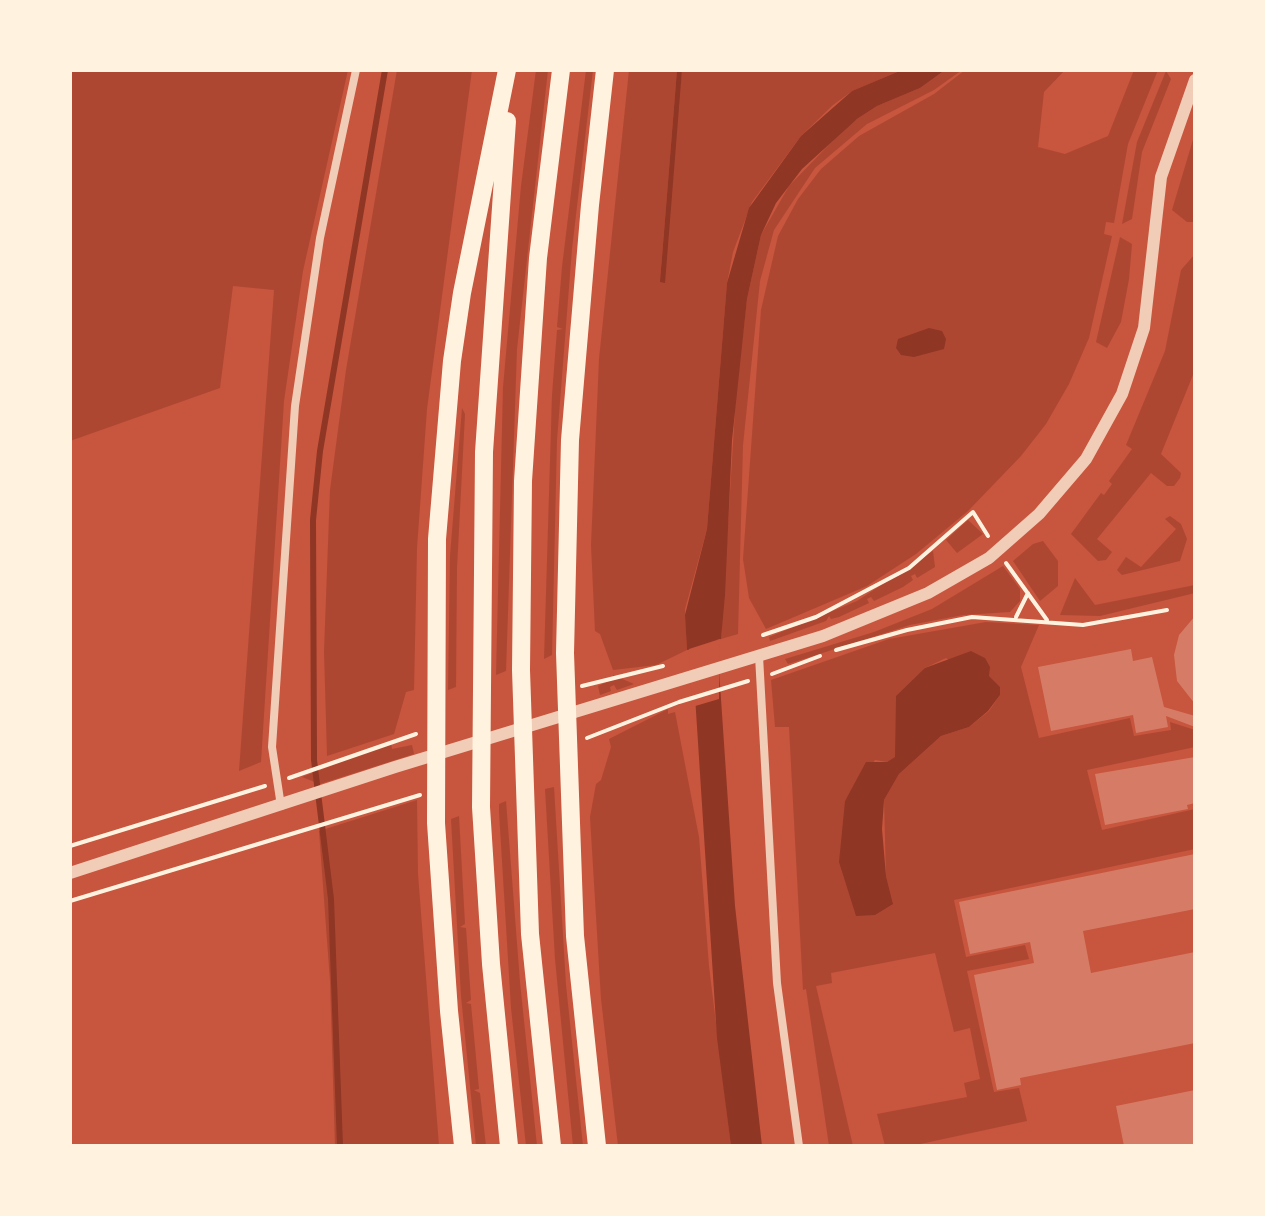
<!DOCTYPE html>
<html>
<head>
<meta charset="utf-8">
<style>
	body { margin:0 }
	#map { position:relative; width:1265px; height:1216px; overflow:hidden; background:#c8553d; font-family:"Titillium Web",sans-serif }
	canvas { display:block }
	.frame { position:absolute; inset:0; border:72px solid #fff3e0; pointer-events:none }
</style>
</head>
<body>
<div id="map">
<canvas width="1265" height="1216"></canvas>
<div class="frame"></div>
</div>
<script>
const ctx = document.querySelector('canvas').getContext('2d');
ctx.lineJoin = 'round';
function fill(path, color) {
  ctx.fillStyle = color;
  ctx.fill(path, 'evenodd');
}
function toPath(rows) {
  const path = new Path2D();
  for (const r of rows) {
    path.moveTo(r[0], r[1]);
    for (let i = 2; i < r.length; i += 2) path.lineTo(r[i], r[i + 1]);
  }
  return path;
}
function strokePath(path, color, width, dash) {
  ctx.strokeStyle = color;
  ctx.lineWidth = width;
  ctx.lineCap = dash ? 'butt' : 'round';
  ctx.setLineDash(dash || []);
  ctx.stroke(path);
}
fill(toPath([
	[70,70,348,70,303,271,284,401,261,762,239,771,274,290,233,286,220,388,70,441],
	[397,70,472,70,427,409,417,548,414,690,406,692,394,734,327,756,324,651,330,490,346,370],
	[536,70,548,70,517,349,506,671,496,675,503,387,521,186],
	[586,70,593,70,572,249,557,440,552,655,544,659,552,395,557,330,563,329,557,327,562,267],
	[629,70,677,70,660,282,682,70,902,70,852,91,833,105,801,136,752,202,733,252,727,283,707,529,685,609,687,650,656,665,613,670,600,634,595,631,591,545,599,359],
	[945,70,962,70,934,90,867,124,815,168,774,230,760,281,743,445,738,634,721,639,736,395,747,299,761,235,789,186,848,125,877,106,920,88],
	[965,70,1065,70,1044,92,1038,147,1065,154,1108,136,1134,70,1158,70,1128,144,1114,223,1106,222,1104,234,1112,236,1089,338,1069,384,1046,424,1021,456,968,511,916,554,867,586,766,629,749,598,743,559,761,310,778,236,798,199,821,169,859,136,934,94],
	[1166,71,1171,79,1142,152,1132,219,1122,224,1137,142],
	[1195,133,1195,222,1187,222,1172,210],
	[1120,237,1132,244,1129,279,1121,322,1107,348,1096,342],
	[1195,254,1195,370,1161,454,1181,473,1180,478,1174,486,1167,486,1151,473,1097,539,1112,552,1106,560,1098,561,1071,534,1101,493,1104,495,1112,484,1109,481,1132,449,1126,445,1165,351,1181,270],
	[462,408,465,414,457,568,456,687,448,690,450,556],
	[1170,516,1181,524,1187,539,1180,561,1122,575,1117,570,1126,557,1141,567,1176,529,1165,519],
	[968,520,983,534,957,553,946,540],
	[1043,541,1058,561,1058,586,1040,601,1013,561,1033,544],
	[933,551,935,567,917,578,915,574,911,576,913,580,903,587,874,601,871,597,867,599,869,603,839,617,831,619,829,616,826,621,770,641,769,637,857,601],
	[1003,566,1020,589,1020,601,1010,612,963,615,910,625,788,664,785,659,874,632,932,609],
	[1075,578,1095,605,1195,585,1195,593,1100,616,1060,615],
	[986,622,1039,625,1021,667,1039,738,1130,718,1134,736,1171,730,1170,722,1195,730,1195,747,1087,770,1102,830,1195,809,1195,849,954,900,966,957,1025,945,1029,959,967,971,994,1092,1019,1088,1027,1121,911,1146,885,1146,877,1114,967,1097,964,1083,980,1079,970,1028,954,1032,935,953,831,973,832,983,816,986,853,1146,829,1146,806,989,803,990,789,727,775,727,771,680,889,639],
	[946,658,1000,695,989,711,969,727,941,736,899,774,884,800,886,876,893,904,845,801,875,760,887,762,895,758,925,668],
	[613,675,634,684,617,690,614,685,610,687,611,691,600,695,598,686,613,679],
	[668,709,668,714,675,712,699,837,709,966,731,1146,618,1146,601,999,590,817,596,784,601,780,611,747,609,739],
	[391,743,392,749,412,745,414,754,320,784,302,777],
	[554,787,566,985,583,1146,573,1146,555,959,545,789],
	[417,800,418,874,439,1146,335,1146,330,981,319,831],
	[506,801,520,982,537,1146,526,1146,511,1008,499,812,499,804],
	[459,816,465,924,460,927,466,928,471,1000,466,1003,471,1004,479,1089,474,1090,480,1093,486,1146,476,1146,461,996,451,819]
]), '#ae4732');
fill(toPath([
	[677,70,682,70,665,283,660,282],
	[902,70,945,70,920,88,877,106,857,119,802,169,776,203,761,235,747,299,732,440,725,595,721,639,717,640,735,906,762,1146,731,1146,717,1038,692,649,687,650,685,615,707,529,727,283,749,208,801,136,852,91],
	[929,328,942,331,946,339,944,349,914,357,901,355,896,348,898,339],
	[971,651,985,658,990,667,989,676,1000,687,1000,695,988,711,969,727,941,736,899,774,884,800,882,829,886,876,893,904,875,915,856,916,839,862,845,801,866,762,887,762,895,757,896,696,925,668]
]), '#8f3625');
fill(toPath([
	[720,639,719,699,692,707,689,649]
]), '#c8553d');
strokePath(toPath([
	[340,1146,331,899,314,760,313,520,320,451,385,70]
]), '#8f3625', 6);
fill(toPath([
	[1195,616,1195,704,1177,681,1174,655,1179,635],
	[1131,649,1133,661,1152,657,1164,707,1195,716,1195,727,1166,716,1168,727,1136,733,1133,715,1051,731,1038,667],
	[1195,757,1195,803,1187,805,1188,809,1105,825,1095,774],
	[1195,854,1195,909,1083,931,1091,973,1195,952,1195,1043,1020,1078,1021,1085,997,1090,974,975,1034,963,1030,942,970,954,959,902],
	[1195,1090,1195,1146,1124,1146,1116,1106]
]), '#d67c66');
strokePath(toPath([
	[1006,563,1047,620],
	[1016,617,1028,593],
	[763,635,816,617,909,568,973,512,988,536],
	[836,650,907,630,972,617,1083,625,1167,610],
	[772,674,820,656],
	[582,686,663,666],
	[587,738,679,702,748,681],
	[289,778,416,734],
	[70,846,265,786],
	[70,901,420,795]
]), '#fff3e0', 4);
strokePath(toPath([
	[759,656,777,983,799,1146],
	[281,806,272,747,295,406,320,238,356,70]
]), '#f1ccb7', 8);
strokePath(toPath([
	[70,873,395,767,823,636,928,593,989,558,1039,514,1086,459,1122,394,1144,328,1161,177,1195,80]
]), '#f1ccb7', 12);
strokePath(toPath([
	[507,121,484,452,481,807,491,964,509,1146],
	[463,1146,449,1011,436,823,437,539,452,361,462,293,507,70],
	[552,1146,530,934,521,670,523,481,538,258,561,70],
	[597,1146,575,936,565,653,570,440,590,205,605,70]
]), '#fff3e0', 18);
</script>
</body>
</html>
